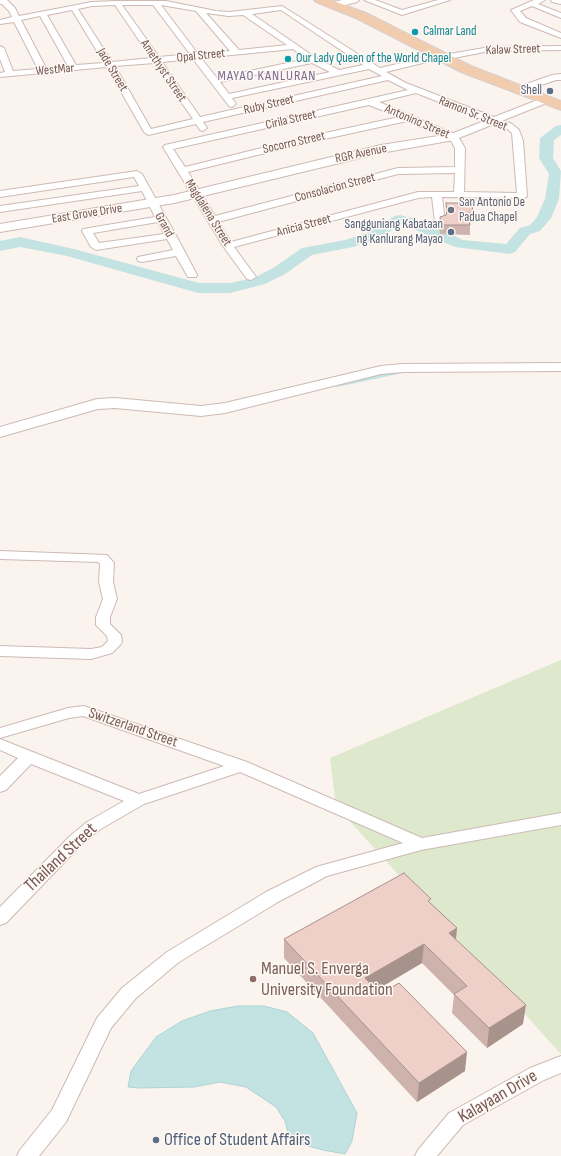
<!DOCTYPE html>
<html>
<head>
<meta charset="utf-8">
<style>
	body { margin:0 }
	canvas { display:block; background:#fbf3ee }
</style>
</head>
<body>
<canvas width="561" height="1156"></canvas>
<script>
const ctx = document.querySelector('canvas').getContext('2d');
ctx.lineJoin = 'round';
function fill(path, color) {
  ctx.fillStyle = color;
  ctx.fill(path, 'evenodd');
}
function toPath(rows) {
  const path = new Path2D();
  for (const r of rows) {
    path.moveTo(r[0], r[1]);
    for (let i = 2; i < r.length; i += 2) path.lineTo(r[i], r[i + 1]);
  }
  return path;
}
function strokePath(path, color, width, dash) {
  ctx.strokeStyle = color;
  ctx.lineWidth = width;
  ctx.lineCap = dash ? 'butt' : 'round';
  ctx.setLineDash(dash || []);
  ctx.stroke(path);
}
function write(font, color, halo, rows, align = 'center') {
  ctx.font = font + ' "Sofia Sans Condensed",sans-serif';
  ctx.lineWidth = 3;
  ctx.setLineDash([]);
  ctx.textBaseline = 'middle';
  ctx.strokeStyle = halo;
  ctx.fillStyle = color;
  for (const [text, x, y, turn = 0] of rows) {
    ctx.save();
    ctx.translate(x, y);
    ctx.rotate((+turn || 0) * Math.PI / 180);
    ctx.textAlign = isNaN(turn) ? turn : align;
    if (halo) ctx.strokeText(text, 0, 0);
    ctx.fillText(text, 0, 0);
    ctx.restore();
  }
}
fill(toPath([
	[561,660,561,1054,336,806,330,758]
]), '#dde8cd');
const water = toPath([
	[238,1006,264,1006,287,1012,313,1033,357,1113,352,1141,345,1154,323,1150,290,1141,285,1121,276,1107,246,1087,220,1082,194,1087,139,1088,128,1087,131,1071,156,1037,182,1021,210,1011,238,1006]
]);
fill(water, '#c3e3e2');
strokePath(water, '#abd4d3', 1);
fill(toPath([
	[399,368,404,371,403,373,337,387,332,384,337,381,399,368]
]), '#c3e3e2');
fill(toPath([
	[561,125,561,135,554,140,553,158,561,171,559,199,551,218,540,231,530,234,515,252,510,254,455,247,402,224,379,238,353,247,312,255,285,274,265,284,230,293,198,293,67,256,20,247,0,251,0,241,20,237,74,249,199,283,230,283,254,278,273,268,302,248,345,240,369,232,395,216,400,215,419,220,463,240,506,244,520,228,530,225,537,217,545,199,549,174,539,158,540,138,556,126,561,125]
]), '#c3e3e2');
const minor = toPath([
	[0,0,7,0,15,8,19,16,92,2,117,1,166,1,216,11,229,12,282,6,380,68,440,54,444,55,490,47,561,46,561,50,490,51,443,60,439,59,386,72,406,83,512,124,519,130,523,141,527,196,525,198,442,197,445,222,440,225,435,222,432,197,418,198,234,247,256,277,251,280,247,279,223,246,163,147,165,145,408,90,388,80,203,122,207,128,203,131,200,130,196,124,148,135,144,132,107,67,0,77,0,73,5,72,0,59,0,46,4,48,13,71,38,69,14,22,0,24,0,20,12,17,9,11,2,4,0,4,0,0],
	[115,5,151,58,112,62,78,9,92,6,115,5],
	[122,5,153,5,190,54,159,57,122,5],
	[161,5,196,11,230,51,198,54,161,5],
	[72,10,104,63,76,65,47,15,72,10],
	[281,10,363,65,339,70,316,58,252,14,281,10],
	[206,13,229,16,243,15,287,45,239,50,206,13],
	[40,16,68,66,46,68,21,20,40,16],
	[293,49,306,59,217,78,201,58,293,49],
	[193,59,229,106,232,107,236,104,232,98,369,69,382,76,200,117,162,62,193,59],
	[154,63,193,119,151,129,115,66,154,63],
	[312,63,330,72,229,94,220,82,312,63],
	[416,93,506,128,512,133,517,193,464,192,465,148,457,135,379,102,416,93],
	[369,105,399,117,302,138,185,167,173,149,369,105],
	[407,121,450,139,455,148,455,167,398,168,215,216,188,172,302,144,407,121],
	[455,173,454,192,418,192,231,242,218,222,398,174,455,173],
	[364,0,375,0,402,10,438,0,450,0,402,15,364,0],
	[534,0,545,0,538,4,561,13,561,18,532,6,520,11,526,18,561,33,561,38,520,22,511,10,534,0],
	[551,0,561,0,561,4,552,2,551,0],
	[561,74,561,80,556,80,518,93,514,90,515,88,552,75,561,74],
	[137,171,142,174,185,252,197,275,196,277,188,277,176,256,142,262,138,261,137,259,138,257,173,250,167,239,96,250,91,247,82,231,83,229,155,217,142,191,0,212,0,206,139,186,134,177,0,197,0,191,137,171],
	[158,222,164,234,99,243,93,233,158,222],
	[0,551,107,555,114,563,113,582,117,599,110,617,110,624,121,635,122,642,120,645,112,653,91,659,0,656,0,646,91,649,102,647,108,641,107,636,96,625,96,617,103,599,99,582,100,564,98,562,0,559,0,551],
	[84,706,247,762,422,838,561,813,561,825,421,850,327,876,278,902,179,962,136,998,111,1028,66,1122,39,1156,17,1156,20,1150,52,1110,97,1018,122,988,167,952,266,892,316,867,403,843,240,772,144,804,99,830,82,844,6,923,0,925,0,907,70,836,87,822,124,801,31,764,6,790,0,792,0,776,18,758,0,750,0,739,139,794,224,766,83,716,69,718,0,738,0,728,68,708,84,706],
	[561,1056,561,1073,544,1080,463,1125,437,1156,415,1156,418,1150,449,1113,530,1068,561,1056]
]);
const tertiary = toPath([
	[342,0,359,0,357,2,334,8,329,5,331,3,342,0],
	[545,97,549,98,551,100,549,102,454,140,381,153,174,203,0,232,0,224,174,195,381,145,451,134,545,97],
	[561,363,561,371,403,372,381,374,225,413,201,416,115,408,98,409,0,437,0,427,97,399,115,398,201,406,225,403,381,366,403,364,561,363]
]);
const primary = toPath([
	[314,0,331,0,366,13,471,66,561,101,561,110,461,72,358,19,316,2,314,0]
]);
strokePath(minor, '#cdbab4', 2);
strokePath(tertiary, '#cdbab4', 2);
strokePath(primary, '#d8d0cf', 2);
fill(minor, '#fff');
fill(tertiary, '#fff');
fill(primary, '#f2ccae');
fill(toPath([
	[446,203,473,213,473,222,470,222,470,235,440,234,439,226,440,217,446,215],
	[431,904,457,928,456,939,523,1024,487,1048,452,1013,454,995,422,963,377,990,465,1071,417,1102,284,958,284,939]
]), '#cdb3ac');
fill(toPath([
	[457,928,455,947,449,933],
	[424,944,422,963,364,997,365,978],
	[526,1005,523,1024,487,1048,489,1028],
	[467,1052,465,1071,417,1102,419,1083]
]), '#a7928c');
const building = toPath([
	[446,203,472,203,473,213,468,213,470,225,441,225,440,217,446,215,447,213,446,203],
	[404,873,431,899,428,901,457,928,449,933,526,1005,489,1028,454,994,467,986,424,944,365,978,380,994,399,983,467,1052,419,1083,284,939,404,873]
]);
fill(building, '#eed0c8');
strokePath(building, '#a7928c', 1);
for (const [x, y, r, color] of [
	[415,32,4,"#0f9aa8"],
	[288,59,4,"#0f9aa8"],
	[550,91,4,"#5c6f8a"],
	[451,210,4,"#6b7280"],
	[451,232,4,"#5c6f8a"],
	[253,979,4,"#8d6e63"],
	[156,1140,4,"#5c6f8a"]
]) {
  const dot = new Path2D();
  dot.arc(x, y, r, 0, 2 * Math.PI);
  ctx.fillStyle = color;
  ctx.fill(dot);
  strokePath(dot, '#fef8f4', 1.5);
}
write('13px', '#0d838f', '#fef8f4', [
	["Calmar Land",423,32],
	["Our Lady Queen of the World Chapel",296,59]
], 'left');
write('13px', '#755852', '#fef8f4', [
	["Kalaw Street",513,50,-2],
	["Opal Street",201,56,-6],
	["WestMar",55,70,-5],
	["Jade Street",112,70,59],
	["Amethyst Street",163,71,56],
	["Ruby Street",269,105,-13],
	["Ramon Sr. Street",473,114,22],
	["Cirila Street",291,120,-13],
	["Antonino Street",417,122,23],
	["Socorro Street",294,143,-13],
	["RGR Avenue",361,154,-12],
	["Consolacion Street",335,188,-15],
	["Magdalena Street",208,213,58],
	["East Grove Drive",87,214,-9],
	["Grand",164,225,61],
	["Anicia Street",304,226,-15]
]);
write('13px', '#4e5e75', '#fef8f4', [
	["Shell",542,91],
	["Sangguniang Kabataan",443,225],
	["ng Kanlurang Mayao",443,240]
], 'right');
write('13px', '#5b616d', '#fef8f4', [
	["San Antonio De",459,203],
	["Padua Chapel",459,218]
], 'left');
ctx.letterSpacing = '1px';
write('14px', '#7c6a8f', '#fef8f4', [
	["MAYAO KANLURAN",267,76]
]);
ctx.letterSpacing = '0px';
write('15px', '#755852', '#fef8f4', [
	["Switzerland Street",133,728,19]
]);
write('18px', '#755852', '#fef8f4', [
	["Thailand Street",61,858,-43],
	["Kalayaan Drive",498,1097,-30]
]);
write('18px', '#785e54', '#fef8f4', [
	["Manuel S. Enverga",261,969],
	["University Foundation",261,990]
], 'left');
write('18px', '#4e5e75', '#fef8f4', [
	["Office of Student Affairs",164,1140]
], 'left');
</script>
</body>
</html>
